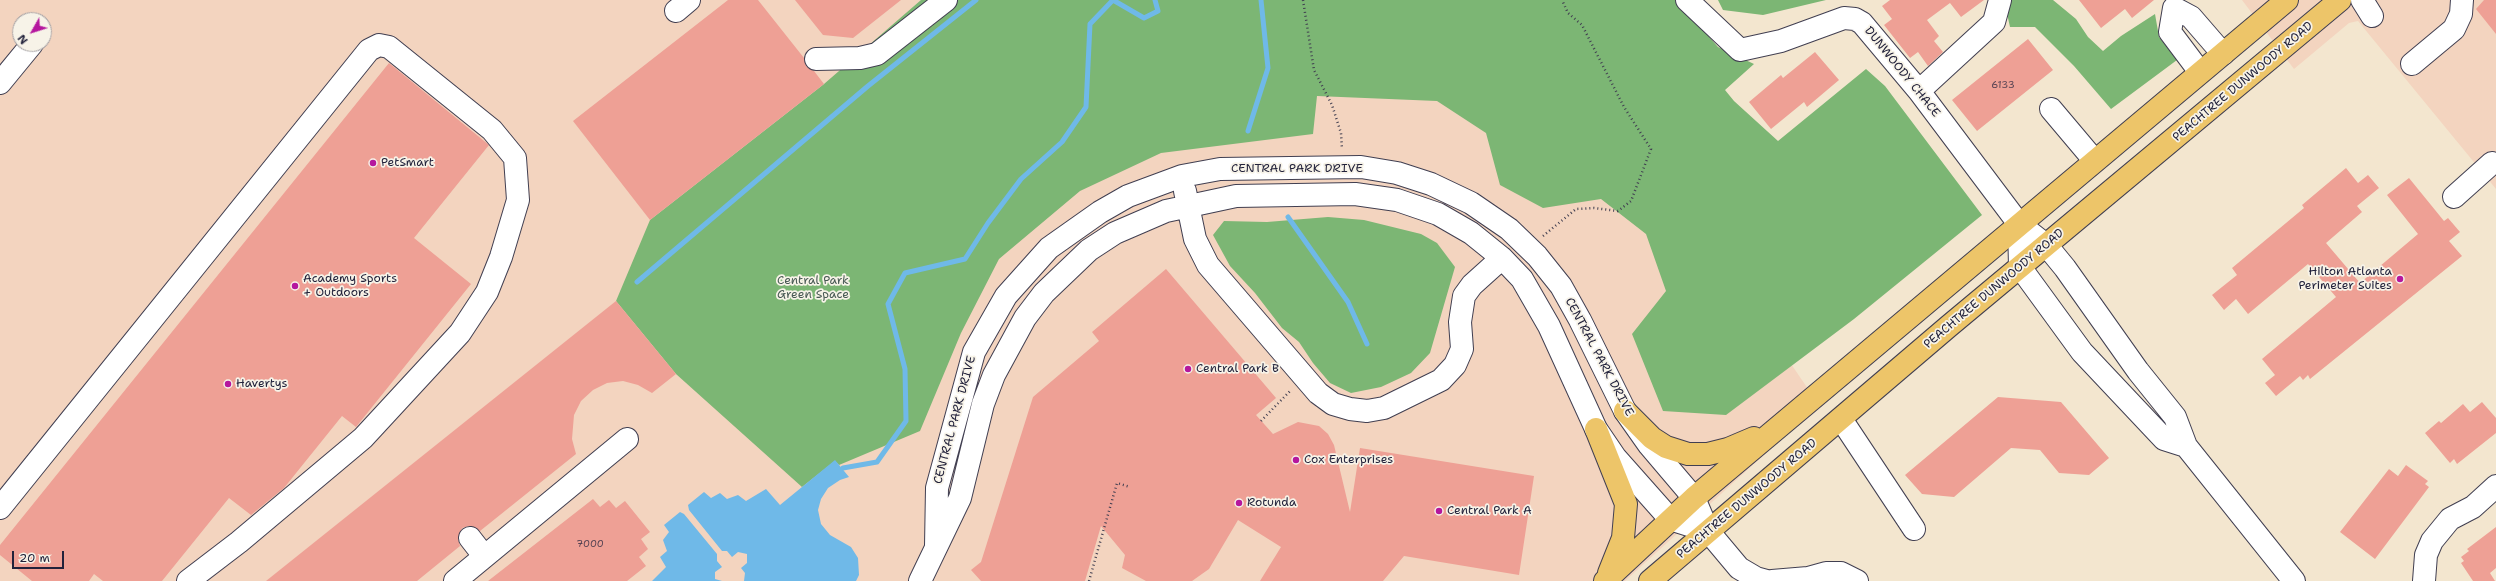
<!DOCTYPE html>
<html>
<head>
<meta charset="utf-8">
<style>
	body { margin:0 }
	#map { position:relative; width:2496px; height:581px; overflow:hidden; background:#f3e6cf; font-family:"Shantell Sans",sans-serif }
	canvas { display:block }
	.north { position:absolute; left:12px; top:12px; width:40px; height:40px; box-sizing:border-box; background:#f7f3e8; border:1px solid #a29fa3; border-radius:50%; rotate:231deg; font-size:11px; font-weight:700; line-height:16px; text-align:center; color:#22223b }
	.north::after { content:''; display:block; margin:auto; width:14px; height:18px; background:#b5179e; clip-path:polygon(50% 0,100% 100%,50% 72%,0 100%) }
	.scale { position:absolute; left:12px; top:551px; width:52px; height:18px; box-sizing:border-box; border:2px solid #22223b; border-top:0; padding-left:5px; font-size:12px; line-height:14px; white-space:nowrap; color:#22223b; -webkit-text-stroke:3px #f7f3e8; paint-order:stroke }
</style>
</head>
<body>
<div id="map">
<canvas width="2496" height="581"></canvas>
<div class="north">N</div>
<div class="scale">20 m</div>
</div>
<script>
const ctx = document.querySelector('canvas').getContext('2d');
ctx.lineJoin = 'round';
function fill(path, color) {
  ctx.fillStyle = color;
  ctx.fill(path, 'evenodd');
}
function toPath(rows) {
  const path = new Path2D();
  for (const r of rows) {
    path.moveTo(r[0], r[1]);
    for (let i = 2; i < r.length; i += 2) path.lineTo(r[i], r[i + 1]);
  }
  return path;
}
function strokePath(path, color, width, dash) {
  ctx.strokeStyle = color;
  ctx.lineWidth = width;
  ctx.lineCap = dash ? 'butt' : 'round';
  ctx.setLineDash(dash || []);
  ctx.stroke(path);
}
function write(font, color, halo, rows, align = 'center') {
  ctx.font = font + ' "Shantell Sans",sans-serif';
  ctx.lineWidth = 3.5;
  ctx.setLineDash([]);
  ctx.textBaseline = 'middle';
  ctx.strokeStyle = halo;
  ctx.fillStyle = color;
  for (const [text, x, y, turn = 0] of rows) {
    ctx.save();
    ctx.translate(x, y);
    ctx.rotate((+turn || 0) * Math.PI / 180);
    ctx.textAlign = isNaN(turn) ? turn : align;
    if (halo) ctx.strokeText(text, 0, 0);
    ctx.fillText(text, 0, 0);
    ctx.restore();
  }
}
fill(toPath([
	[0,0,1543,0,1819,405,1625,581,0,581],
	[20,20,44,20,44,44,20,44],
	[2242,0,2496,0,2496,189,2358,21,2349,23,2294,69]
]), '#f3d4bf');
fill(toPath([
	[921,0,1677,0,1718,47,1754,64,1725,90,1734,101,1778,141,1866,69,1885,86,1982,215,1854,319,1726,415,1663,411,1632,334,1666,291,1646,234,1601,199,1543,208,1500,185,1486,133,1437,101,1317,96,1313,134,1161,153,1080,191,999,259,961,333,920,431,839,465,835,461,802,487,676,374,616,301,650,220,824,84],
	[1718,0,1826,0,1763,15,1723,10],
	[2004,0,2053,0,2076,19,2088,37,2103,51,2121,36,2155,14,2159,37,2177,60,2111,109,2074,66,2035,27,2010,27],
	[1328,217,1364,220,1421,234,1437,243,1455,267,1430,353,1411,373,1381,387,1351,393,1330,383,1313,363,1299,342,1282,328,1255,293,1230,266,1213,235,1224,221,1267,222]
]), '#7cb674');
fill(toPath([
	[835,460,849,477,840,480,828,488,821,499,818,510,821,524,830,535,851,547,858,558,859,575,856,581,744,581,745,573,741,568,747,563,747,554,738,552,732,557,727,551,722,551,689,510,688,505,704,492,711,498,720,493,727,499,738,495,746,501,766,489,780,505],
	[680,512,684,514,717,554,717,561,722,567,715,572,715,579,722,581,652,581,666,567,660,557,667,551,663,540,669,532,664,525]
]), '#6fb9e8');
strokePath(toPath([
	[1248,131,1268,68,1261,0],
	[1288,217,1348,302,1367,344],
	[637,282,868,86,976,0],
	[843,468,877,462,906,421,905,369,888,304,905,273,965,259,988,223,1021,179,1062,142,1086,107,1090,24,1113,0,1144,18,1158,11,1155,0]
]), '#6fb9e8', 5);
fill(toPath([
	[728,0,758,0,804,58,806,66,814,71,824,84,650,220,573,121],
	[795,0,901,0,853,38,823,35],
	[1890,0,1984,0,1961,17,1950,3,1927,20,1939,36,1934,41,1943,52,1928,66,1918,52,1910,58,1884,25,1892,19,1882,6],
	[2079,0,2154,0,2132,18,2125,9,2101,28],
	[2484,0,2496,0,2496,34,2476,9],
	[2028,39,2053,70,1977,131,1952,100],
	[1815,52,1839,80,1807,107,1804,102,1771,129,1749,102,1781,75,1783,78],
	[389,63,489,145,414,238,471,284,356,427,342,416,284,488,251,515,229,498,162,581,103,581,94,574,89,581,32,581,0,555,0,545],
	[2346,168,2358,183,2368,175,2379,188,2357,206,2362,212,2326,243,2360,283,2418,234,2387,195,2409,178,2444,221,2448,218,2460,232,2449,241,2462,256,2310,379,2308,375,2303,380,2300,376,2276,396,2265,383,2275,375,2262,359,2336,297,2308,264,2248,314,2236,299,2224,310,2212,295,2237,275,2232,268,2304,208,2302,205],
	[1166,269,1276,398,1256,415,1273,434,1298,422,1319,426,1328,434,1334,445,1350,512,1360,448,1534,476,1519,575,1404,556,1383,581,1260,581,1281,547,1238,520,1209,569,1192,581,1146,581,1122,568,1125,555,1101,526,1085,581,981,581,971,570,981,562,1033,397,1099,341,1092,332],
	[616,301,676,374,652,393,638,385,623,381,607,383,593,390,581,401,574,415,572,439,576,454,480,531,469,526,462,528,458,539,460,546,417,581,266,581],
	[1998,397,2061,402,2109,458,2089,475,2059,473,2040,450,2011,448,1954,497,1922,494,1905,475],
	[2482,402,2496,418,2496,433,2457,464,2454,459,2450,463,2425,433,2439,421,2441,423,2463,404,2470,412],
	[2406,465,2428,481,2425,484,2429,487,2375,559,2340,532,2389,469,2398,476],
	[593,499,600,507,609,500,616,508,625,501,650,532,641,539,648,549,639,557,646,566,627,581,488,581],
	[2496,527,2496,568,2490,573,2495,581,2473,581,2461,563,2464,561,2461,557,2469,551,2467,549]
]), '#eea095');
const minor = toPath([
	[1687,0,1740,50,1781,41,1844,18,1855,19,1862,23,1919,91,2019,224,2047,246,2065,268,2138,371,2175,417,2186,446,2294,581],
	[2362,0,2372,16],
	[676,11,689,0],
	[816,59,860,58,877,54,946,0],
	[2412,64,2454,29,2461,14,2462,0],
	[2200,72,2170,32,2174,8,2191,17,2223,54],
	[0,83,32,44],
	[1919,91,1994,22,2000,0],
	[2051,109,2094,160],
	[1185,191,1195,239,1208,265,1318,393,1333,404,1350,409,1367,411,1384,408,1441,380,1455,365,1462,349,1460,322,1464,296,1472,285,1502,258],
	[2454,197,2492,163],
	[2019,224,2020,267,2082,352,2164,439,2186,446],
	[1841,419,1914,529],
	[0,508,369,50,379,45,389,47,492,130,515,158,518,200,501,257,487,292,460,333,363,438,239,542,188,581],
	[470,538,484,556],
	[936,546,937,488,974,352,1006,296,1049,248,1100,212,1128,196,1182,176,1220,169,1361,167,1397,173,1431,184,1471,203,1509,229,1537,256,1561,286,1580,320,1625,411,1649,445,1694,498,1708,531,1739,568,1756,578,1767,581],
	[455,581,627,439],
	[920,581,960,498,983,404,994,375,1025,318,1044,293,1089,250,1115,233,1166,211,1236,196,1355,194,1397,200,1438,214,1471,233,1502,258,1522,279,1549,326,1596,429,1615,457,1670,519,1708,531],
	[1772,581,1808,578,1826,573,1841,573,1857,581],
	[2424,581,2426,555,2432,541,2450,519,2473,507,2496,486]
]);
const major = toPath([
	[1625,411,1652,438,1666,447,1688,454,1708,454,1728,449,1754,438],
	[1596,429,1626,504,1623,538,1609,573],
	[1605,581,1694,498,2287,0],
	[1650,581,1949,326,2340,0]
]);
strokePath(minor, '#413f51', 24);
strokePath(major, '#413f51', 24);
strokePath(toPath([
	[1303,0,1314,70,1332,105,1341,133,1342,149],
	[1543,236,1576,209,1594,208,1618,211,1631,201,1651,149,1624,107,1582,25,1568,13,1562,0],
	[1261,421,1291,390],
	[1089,581,1117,483,1130,487]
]), '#413f51', 2.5, [1, 3]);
strokePath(minor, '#fff', 22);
strokePath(major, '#edc569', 22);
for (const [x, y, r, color] of [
	[373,163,4,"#b5179e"],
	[2400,279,4,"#b5179e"],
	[295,286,4,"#b5179e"],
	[1188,369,4,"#b5179e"],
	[228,384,4,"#b5179e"],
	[1296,460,4,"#b5179e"],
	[1239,503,4,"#b5179e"],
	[1439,511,4,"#b5179e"]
]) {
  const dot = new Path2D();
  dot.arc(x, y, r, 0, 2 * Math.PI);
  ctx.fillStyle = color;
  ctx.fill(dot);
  strokePath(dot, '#f7f3e8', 1.5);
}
write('10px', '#554252', null, [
	["6133",2003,85],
	["7000",590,544]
]);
write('12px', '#22223b', '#f7f3e8', [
	["DUNWOODY CHACE",1902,72,51],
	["PEACHTREE DUNWOODY ROAD",2243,82,-40],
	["CENTRAL PARK DRIVE",1297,169],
	["PEACHTREE DUNWOODY ROAD",1994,289,-40],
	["CENTRAL PARK DRIVE",1599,357,62],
	["CENTRAL PARK DRIVE",955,420,-75],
	["PEACHTREE DUNWOODY ROAD",1747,499,-40]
]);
write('12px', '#22223b', '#f7f3e8', [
	["PetSmart",381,163],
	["Hilton Atlanta",2392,272,"right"],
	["Perimeter Suites",2392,286,"right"],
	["Academy Sports",303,279],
	["+ Outdoors",303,293],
	["Central Park B",1196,369],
	["Havertys",236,384],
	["Cox Enterprises",1304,460],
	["Rotunda",1247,503],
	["Central Park A",1447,511]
], 'left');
write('12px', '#465852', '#f7f3e8', [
	["Central Park",813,281],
	["Green Space",813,295]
]);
</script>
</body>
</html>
